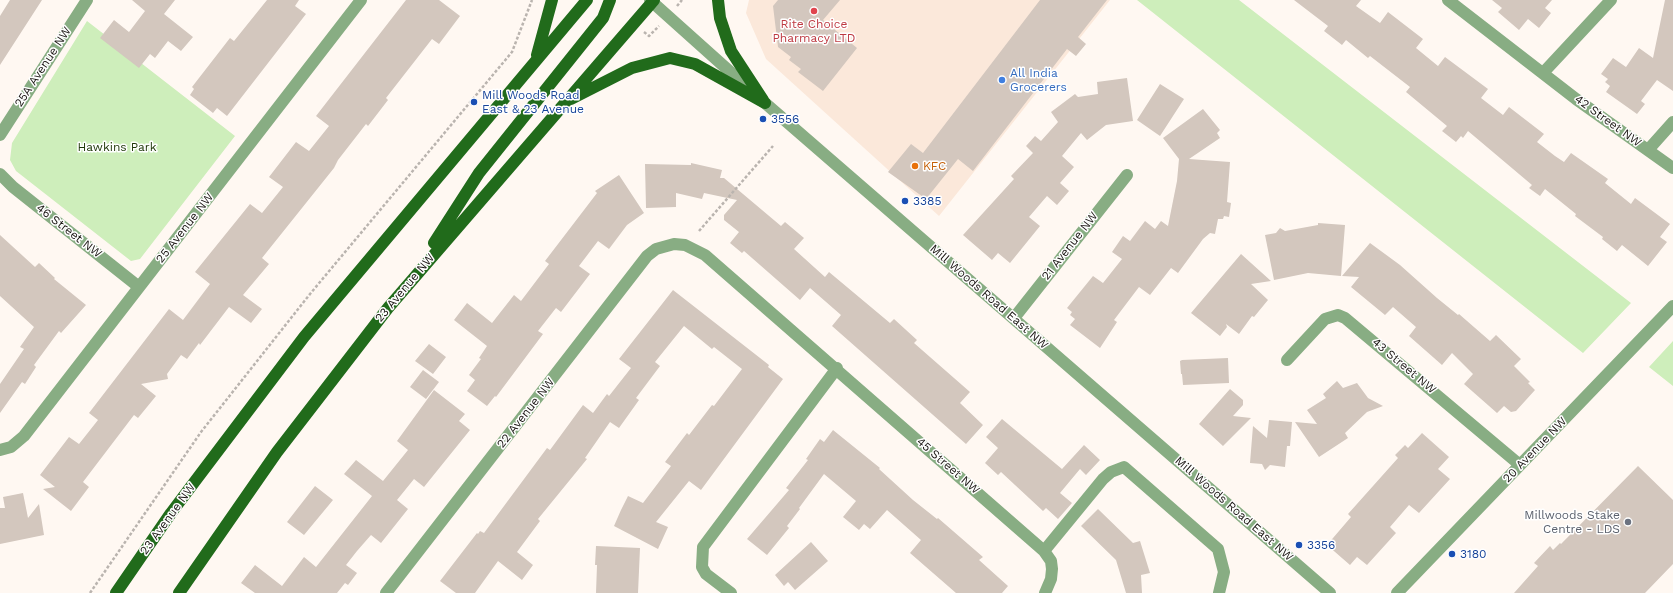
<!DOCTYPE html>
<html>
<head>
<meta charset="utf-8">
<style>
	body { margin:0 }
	canvas { display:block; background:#fff8f2 }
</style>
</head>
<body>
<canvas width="1673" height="593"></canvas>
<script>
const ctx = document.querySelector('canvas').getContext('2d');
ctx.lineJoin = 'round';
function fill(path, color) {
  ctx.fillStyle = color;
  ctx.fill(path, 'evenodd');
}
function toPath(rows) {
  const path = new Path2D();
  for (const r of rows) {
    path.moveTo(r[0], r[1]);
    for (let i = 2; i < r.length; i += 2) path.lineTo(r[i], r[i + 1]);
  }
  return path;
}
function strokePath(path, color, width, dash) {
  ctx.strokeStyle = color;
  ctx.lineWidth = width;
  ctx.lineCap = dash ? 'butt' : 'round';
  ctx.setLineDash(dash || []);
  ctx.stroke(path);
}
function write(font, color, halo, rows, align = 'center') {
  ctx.font = font + ' "Work Sans",sans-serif';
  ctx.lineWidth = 3;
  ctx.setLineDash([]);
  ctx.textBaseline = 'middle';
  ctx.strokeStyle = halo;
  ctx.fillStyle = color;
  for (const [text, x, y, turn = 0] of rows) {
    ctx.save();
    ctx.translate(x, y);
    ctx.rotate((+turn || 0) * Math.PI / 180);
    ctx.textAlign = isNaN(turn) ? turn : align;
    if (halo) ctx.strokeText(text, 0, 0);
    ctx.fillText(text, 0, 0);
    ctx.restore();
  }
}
fill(toPath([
	[749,0,1110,0,939,216,766,59,746,13]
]), '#fbe8da');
fill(toPath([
	[1137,0,1239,0,1631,303,1583,353],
	[87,21,235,136,140,259,131,261,16,171,10,160,12,143],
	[1673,341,1673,386,1649,367]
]), '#ceeebb');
fill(toPath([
	[10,0,42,0,0,65,0,16],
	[132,0,175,0,164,14,193,37,181,51,168,41,155,58,150,54,139,68,100,38,114,20,129,32,145,11],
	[267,0,299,0,295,6,306,14,227,116,217,108,213,113,190,95,194,89,192,87,230,38,234,41],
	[406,0,439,0,460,16,439,44,432,39,386,98,388,100,368,126,366,124,338,160,334,168,262,258,269,264,243,295,262,309,251,323,229,307,200,345,199,343,187,359,181,355,167,374,168,379,141,384,156,396,138,418,134,415,83,482,89,487,71,511,43,489,55,487,40,475,69,437,79,444,98,420,89,413,169,309,183,320,210,284,195,272,250,204,262,213,283,187,269,177,296,142,309,151,329,126,316,116],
	[778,0,840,0,823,20,857,48,823,91,798,72,801,69,789,60,791,57,778,47,773,6],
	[1040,0,1107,0,1078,37,1086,44,1076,56,1067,49,973,171,958,159,926,199,888,172,911,144,923,153],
	[1294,0,1361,0,1356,6,1380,23,1388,12,1423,39,1416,48,1438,66,1445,57,1488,89,1481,98,1503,115,1509,107,1544,134,1537,142,1555,156,1564,162,1571,153,1608,179,1605,183,1631,204,1635,198,1670,224,1660,237,1667,242,1648,266,1622,245,1617,251,1602,239,1603,237,1575,216,1576,214,1545,189,1540,196,1529,188,1532,185,1468,131,1463,138,1461,136,1456,142,1442,131,1447,126,1406,92,1410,87,1370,56,1368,58,1346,40,1342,45,1324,31,1328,26],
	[1492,0,1552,0,1545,8,1551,13,1539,28,1528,19,1519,30,1498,12,1502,8],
	[1665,0,1673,0,1673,91,1657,80,1641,101,1645,104,1637,114,1606,92,1610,86,1605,82,1608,79,1601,74,1613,58,1626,67,1639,48,1653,58],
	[1127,78,1133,121,1106,125,1087,140,1081,133,1062,156,1074,167,1060,183,1069,191,1057,205,1047,196,1029,217,1040,226,1010,263,998,253,992,260,963,235,1014,179,1011,176,1033,153,1026,146,1035,136,1041,141,1058,122,1051,112,1075,94,1078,97,1098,94,1097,82],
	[1160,84,1184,99,1160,136,1137,120],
	[1203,109,1220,130,1217,133,1220,138,1189,159,1230,162,1227,202,1231,203,1229,217,1224,216,1223,219,1218,219,1215,234,1210,233,1203,239,1178,273,1171,268,1150,295,1139,287,1114,320,1117,322,1100,348,1070,325,1075,319,1070,315,1072,312,1067,308,1093,276,1103,283,1122,259,1112,252,1123,236,1130,241,1145,221,1155,229,1161,221,1168,226,1177,181,1179,159,1163,138],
	[691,163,722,170,720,178,724,178,781,226,785,222,804,238,794,249,825,277,829,272,890,323,894,319,917,340,914,343,970,392,960,403,983,425,966,444,832,326,841,315,810,288,800,300,744,251,742,253,730,243,739,232,724,220,724,215,737,200,704,193,702,199,676,193,676,207,646,208,645,164,691,165],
	[619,175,644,213,627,225,609,249,598,241,579,266,590,274,561,312,556,308,538,331,543,334,496,397,495,396,487,406,467,391,475,380,469,375,481,359,479,358,487,346,454,320,467,303,492,323,514,295,521,301,549,264,545,261,597,193,595,191],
	[1318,223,1345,225,1341,276,1308,273,1274,280,1265,235,1276,233,1280,228,1285,231,1318,225],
	[0,235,35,267,39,263,55,278,54,279,86,305,61,333,59,331,34,365,36,367,25,384,22,382,0,413,0,384,24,349,20,347,34,327,0,296],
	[1370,243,1400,265,1437,298,1458,315,1459,314,1490,341,1496,335,1521,359,1514,366,1530,382,1528,383,1535,390,1516,411,1511,412,1504,406,1497,413,1464,384,1473,374,1452,353,1442,365,1409,336,1416,327,1393,307,1385,315,1351,287,1359,277,1342,276],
	[1241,254,1271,281,1251,284,1268,300,1254,317,1252,316,1239,334,1226,324,1227,327,1220,336,1191,313],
	[673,290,769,365,768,367,783,379,701,490,689,481,656,522,668,527,658,549,614,526,621,510,628,496,643,503,671,466,665,462,687,433,689,435,712,405,714,406,742,369,714,347,712,349,684,326,655,362,660,366,636,398,639,400,619,428,610,422,585,458,587,459,538,519,540,521,517,552,533,565,522,580,498,561,475,593,456,593,440,581,477,533,478,534,480,531,484,533,547,448,550,450,583,405,593,413,607,394,609,396,631,368,619,359],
	[429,344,446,357,433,374,415,361],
	[1228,358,1229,383,1183,385,1182,374,1181,374,1180,361,1182,360],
	[423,370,439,382,426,399,410,387],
	[1337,381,1343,388,1357,383,1368,398,1383,406,1367,412,1345,433,1348,438,1319,457,1295,422,1317,424,1307,410,1326,398,1323,394],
	[1230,389,1243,400,1243,405,1233,416,1251,418,1223,446,1199,424],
	[434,390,465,414,459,421,470,430,424,487,414,479,397,500,408,509,381,543,371,535,357,551,346,565,357,573,348,585,345,583,337,593,255,593,241,583,255,565,282,586,304,557,316,567,372,496,344,474,356,460,383,481,408,450,397,441],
	[1002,419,1062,469,1084,445,1100,460,1086,475,1080,469,1060,493,1072,503,1058,519,1046,508,1043,511,1001,472,998,475,985,463,998,448,986,437],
	[1269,420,1292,422,1290,446,1287,446,1285,467,1270,465,1265,470,1262,464,1250,463,1253,426,1267,438],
	[833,430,880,468,879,469,913,500,937,519,938,518,983,557,979,560,1008,586,1002,593,956,593,910,553,921,540,887,510,870,529,864,524,859,530,843,517,856,501,824,474,799,508,800,509,787,526,789,528,767,555,747,539,789,490,786,488,808,460,806,459,820,439,824,442],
	[1422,433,1449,457,1438,469,1450,479,1419,513,1409,505,1390,527,1396,533,1367,565,1357,557,1350,565,1327,545,1351,517,1348,514,1398,458,1395,455,1405,445,1408,448],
	[1638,466,1673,500,1673,564,1645,593,1514,593,1538,566,1534,563,1550,546,1553,550,1560,543,1561,544],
	[315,486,333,500,304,535,287,522],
	[23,493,28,518,39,504,44,535,0,544,0,508,5,508,3,497],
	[1098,509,1133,543,1140,541,1150,573,1141,575,1142,593,1126,593,1116,560,1081,526],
	[811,542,828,561,795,590,788,582,784,586,775,575],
	[596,546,640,548,638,593,596,593,597,565,595,565]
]), '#d3c7be');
strokePath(toPath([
	[677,6,682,0],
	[644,32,649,36,659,26],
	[699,231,773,146],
	[90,593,201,432,310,294,512,52,532,0]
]), '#bab4af', 2.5, [3, 2]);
strokePath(toPath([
	[650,0,765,103,1330,593],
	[1448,0,1576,99,1673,168],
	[1543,73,1611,0],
	[0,135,87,0],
	[1648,150,1673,122],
	[0,174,13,187,139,287],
	[1014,318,1127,175],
	[1287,360,1325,319,1338,315,1345,318,1520,465],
	[0,450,11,447,24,436,361,0],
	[1044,551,1103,479,1111,472,1124,467,1218,549,1224,572,1219,593],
	[386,593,647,256,656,249,674,244,685,245,705,255,1044,551,1051,561,1052,569,1051,579,1045,593],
	[731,593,706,574,702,567,703,547,837,368],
	[1397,593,1673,306]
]), '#88ad83', 12);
strokePath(toPath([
	[718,0,720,18,731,51,763,100],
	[537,55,552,0],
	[571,99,632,68,670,58,695,64,765,103],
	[434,243,479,173,603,18,610,0],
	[116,593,171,513,304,337,587,0],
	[179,593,277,452,388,308,654,0]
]), '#216b1b', 12);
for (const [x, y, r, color] of [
	[814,11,4,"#e0444e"],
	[1002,80,4,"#3f7fe0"],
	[474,102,4,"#1a4fb4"],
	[763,119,4,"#1a4fb4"],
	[915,166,4,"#e8710a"],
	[905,201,4,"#1a4fb4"],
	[1628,522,4,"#6b7280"],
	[1299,545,4,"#1a4fb4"],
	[1452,554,4,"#1a4fb4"]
]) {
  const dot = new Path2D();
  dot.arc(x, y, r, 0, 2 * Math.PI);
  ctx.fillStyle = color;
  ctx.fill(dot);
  strokePath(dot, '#fff', 1.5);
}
write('12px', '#be3a42', '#fff', [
	["Rite Choice",814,24],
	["Pharmacy LTD",814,38]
]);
write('12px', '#1b1714', '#fff', [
	["25A Avenue NW",43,67,-57],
	["42 Street NW",1608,121,36],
	["25 Avenue NW",185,228,-52],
	["46 Street NW",69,231,38],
	["21 Avenue NW",1070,246,-52],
	["23 Avenue NW",405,288,-50],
	["Mill Woods Road East NW",989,297,41],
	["43 Street NW",1404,366,40],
	["22 Avenue NW",526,413,-52],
	["20 Avenue NW",1535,450,-46],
	["45 Street NW",948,466,41],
	["Mill Woods Road East NW",1234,509,41],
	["23 Avenue NW",168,519,-54]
]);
write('12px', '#366cbe', '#fff', [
	["All India",1010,73],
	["Grocerers",1010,87]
], 'left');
write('12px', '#164399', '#fff', [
	["Mill Woods Road",482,95],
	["East & 23 Avenue",482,109],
	["3556",771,119],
	["3385",913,201],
	["3356",1307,545],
	["3180",1460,554]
], 'left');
write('12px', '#1e3708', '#fff', [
	["Hawkins Park",117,147]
]);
write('12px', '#c56008', '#fff', [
	["KFC",923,166]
], 'left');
write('12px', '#5b616d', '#fff', [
	["Millwoods Stake",1620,515],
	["Centre - LDS",1620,529]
], 'right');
</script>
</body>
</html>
